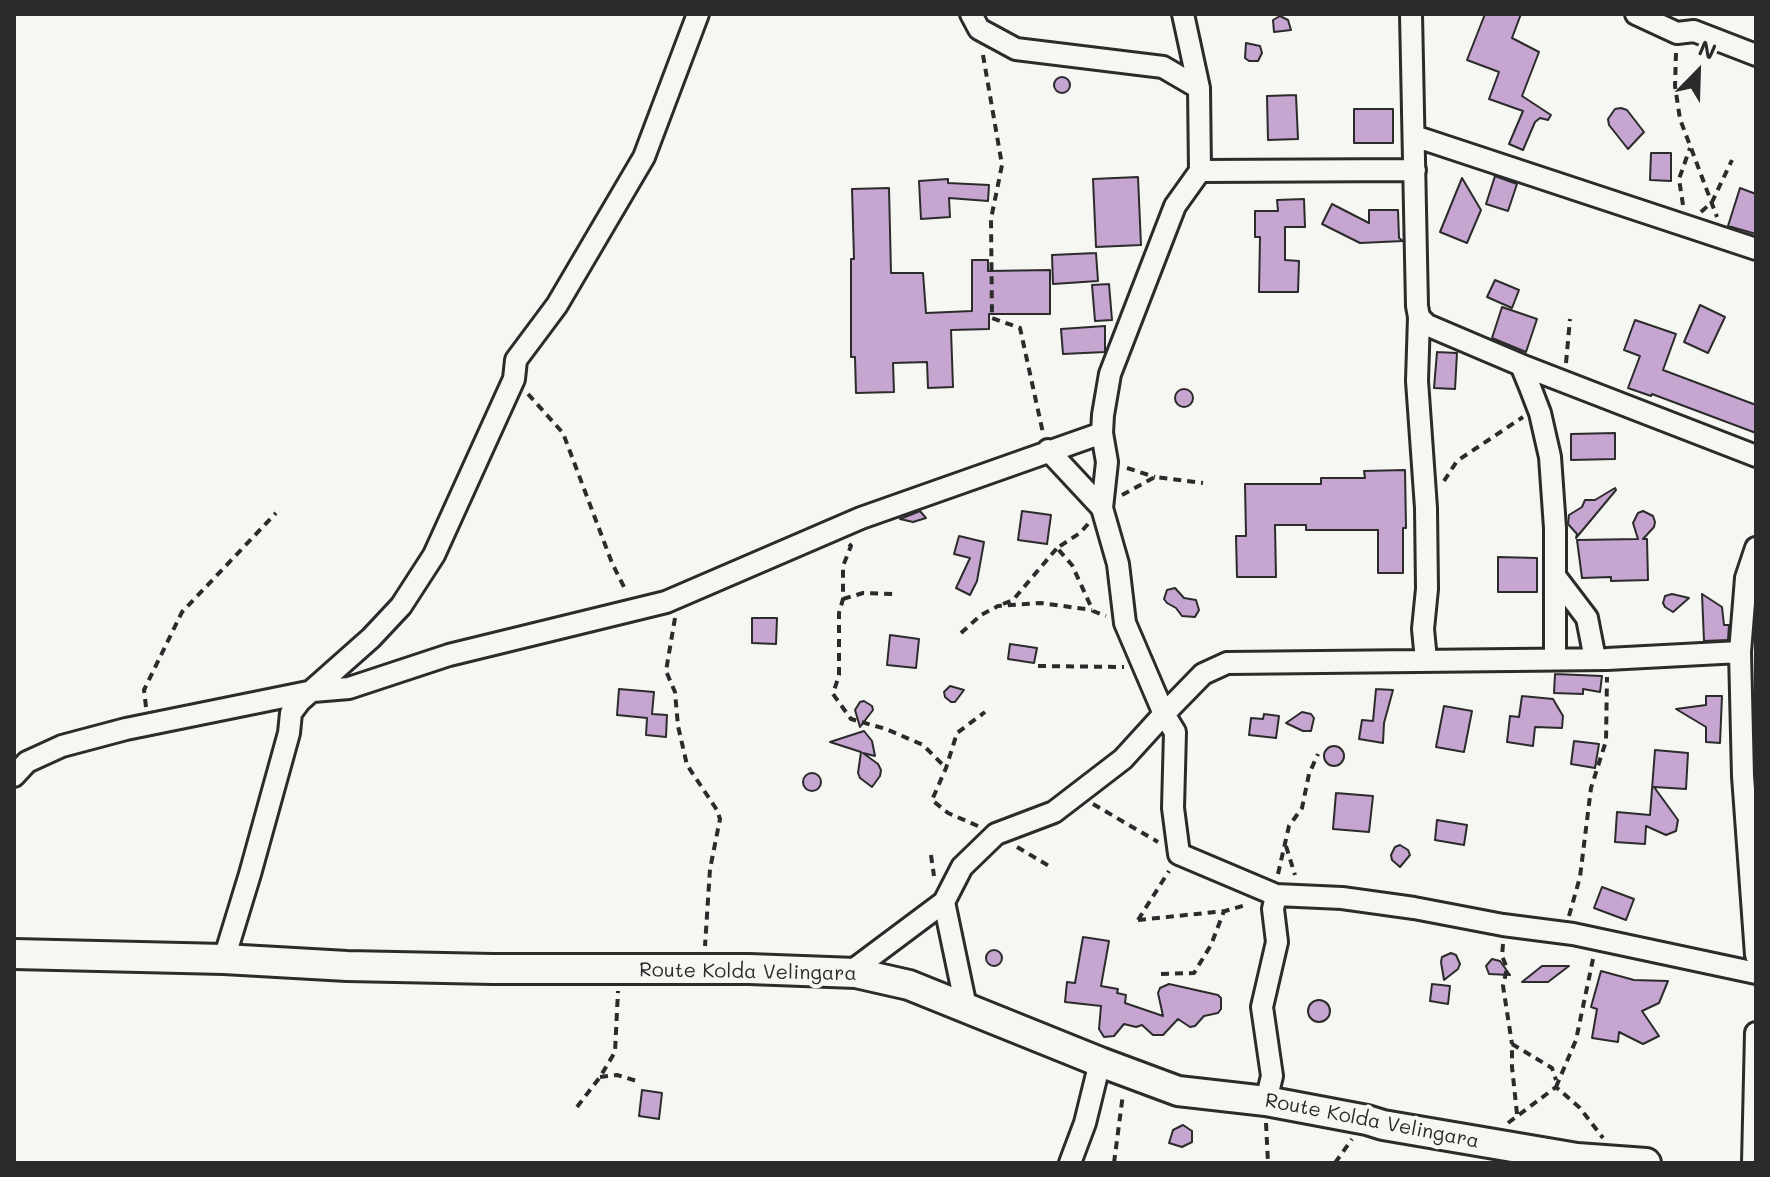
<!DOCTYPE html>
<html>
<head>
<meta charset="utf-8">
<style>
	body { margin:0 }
	#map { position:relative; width:1770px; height:1177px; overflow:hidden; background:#f6f6f2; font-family:Mali,sans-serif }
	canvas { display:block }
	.frame { position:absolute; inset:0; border:16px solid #2b2b2b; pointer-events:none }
	.north { position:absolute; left:1658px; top:32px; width:80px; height:80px; -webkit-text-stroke:6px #f6f6f2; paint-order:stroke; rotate:23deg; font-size:22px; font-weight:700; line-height:32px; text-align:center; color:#2b2b2b }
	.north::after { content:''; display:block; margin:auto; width:28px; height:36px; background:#2b2b2b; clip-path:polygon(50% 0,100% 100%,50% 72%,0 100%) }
</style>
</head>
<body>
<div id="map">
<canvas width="1770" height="1177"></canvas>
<div class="frame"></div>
<div class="north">N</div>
</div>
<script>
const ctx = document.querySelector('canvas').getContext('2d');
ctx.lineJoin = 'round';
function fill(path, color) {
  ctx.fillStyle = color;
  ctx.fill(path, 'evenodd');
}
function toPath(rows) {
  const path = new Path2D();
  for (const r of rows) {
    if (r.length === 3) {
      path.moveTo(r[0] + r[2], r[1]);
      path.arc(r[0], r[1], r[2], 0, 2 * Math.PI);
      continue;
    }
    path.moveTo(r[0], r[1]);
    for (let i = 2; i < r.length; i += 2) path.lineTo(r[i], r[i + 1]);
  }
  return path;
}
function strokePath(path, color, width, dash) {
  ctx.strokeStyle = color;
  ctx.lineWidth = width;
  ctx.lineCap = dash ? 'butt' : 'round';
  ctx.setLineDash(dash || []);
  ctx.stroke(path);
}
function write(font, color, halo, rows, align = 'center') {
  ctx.font = font + ' Mali,sans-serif';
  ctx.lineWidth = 8;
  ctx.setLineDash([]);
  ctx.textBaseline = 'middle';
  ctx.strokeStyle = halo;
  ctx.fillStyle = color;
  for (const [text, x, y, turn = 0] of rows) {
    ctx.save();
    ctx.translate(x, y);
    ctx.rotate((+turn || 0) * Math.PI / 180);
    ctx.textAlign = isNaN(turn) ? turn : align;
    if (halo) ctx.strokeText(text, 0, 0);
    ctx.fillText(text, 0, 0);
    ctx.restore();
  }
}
const building = toPath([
	[1485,14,1521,14,1512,38,1539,52,1522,96,1551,115,1548,120,1540,118,1535,122,1523,150,1509,144,1523,111,1489,99,1499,72,1467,60,1485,14],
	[1280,16,1288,20,1291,30,1274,32,1273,20,1280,16],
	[1246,43,1260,46,1262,53,1258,61,1249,61,1245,58,1246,43],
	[1062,85,8],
	[1296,95,1298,139,1268,140,1267,96,1296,95],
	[1621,108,1627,110,1644,132,1628,149,1609,125,1608,119,1615,109,1621,108],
	[1354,109,1393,109,1393,143,1354,143,1354,109],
	[1651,153,1671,153,1671,181,1650,180,1651,153],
	[1495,176,1517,184,1508,211,1486,204,1495,176],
	[1138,177,1141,245,1096,247,1093,179,1138,177],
	[1462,178,1481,210,1467,243,1440,232,1462,178],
	[948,179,948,183,989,185,988,201,949,198,950,217,921,219,919,181,948,179],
	[889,188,891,273,923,273,926,313,972,311,972,260,988,260,988,271,1050,270,1050,314,989,314,989,329,951,330,953,387,928,388,927,362,893,363,894,392,856,393,855,357,851,357,851,259,854,259,852,189,889,188],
	[1740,188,1756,194,1756,234,1728,226,1740,188],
	[1304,199,1305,227,1285,227,1285,260,1299,261,1298,292,1259,292,1260,237,1255,237,1255,211,1278,211,1277,200,1304,199],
	[1332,204,1369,223,1369,210,1398,210,1399,238,1403,241,1360,243,1322,224,1332,204],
	[1096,253,1098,281,1053,284,1052,255,1096,253],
	[1495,280,1519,290,1512,308,1487,297,1495,280],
	[1109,284,1112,320,1095,321,1092,285,1109,284],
	[1700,305,1725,317,1708,353,1684,342,1700,305],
	[1502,307,1537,319,1526,352,1492,338,1502,307],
	[1635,320,1676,334,1663,370,1756,405,1756,433,1652,394,1651,396,1628,388,1640,356,1624,350,1635,320],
	[1105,326,1105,352,1063,354,1061,329,1105,326],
	[1437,352,1457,353,1455,389,1434,388,1437,352],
	[1184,398,9],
	[1615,433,1615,459,1571,460,1571,434,1615,433],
	[1405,470,1406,528,1403,528,1403,573,1378,573,1378,530,1306,530,1306,525,1275,525,1276,577,1237,577,1236,536,1246,536,1245,484,1321,484,1321,478,1365,478,1364,471,1405,470],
	[1615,488,1616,490,1576,538,1577,534,1568,524,1569,515,1582,507,1585,500,1595,500,1615,488],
	[920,511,926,518,913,522,900,519,920,511],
	[1022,511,1051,515,1047,544,1018,540,1022,511],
	[1643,511,1653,516,1655,522,1654,527,1643,539,1647,539,1648,580,1611,581,1611,577,1582,578,1577,540,1638,539,1633,523,1638,513,1643,511],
	[959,536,984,542,977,581,970,595,956,588,970,558,954,554,959,536],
	[1498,557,1537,558,1537,592,1498,592,1498,557],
	[1175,588,1184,598,1196,600,1199,610,1195,617,1182,616,1176,608,1167,603,1164,599,1167,590,1175,588],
	[1672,594,1689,598,1673,612,1665,607,1663,603,1665,596,1672,594],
	[1702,594,1722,607,1724,625,1729,625,1728,640,1704,641,1702,594],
	[752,618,777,618,776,644,752,643,752,618],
	[890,635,919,639,916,668,887,665,890,635],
	[1010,644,1037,648,1034,663,1008,659,1010,644],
	[1555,674,1602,676,1600,692,1583,689,1583,694,1554,693,1555,674],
	[950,686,964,690,955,702,951,702,945,697,944,692,950,686],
	[619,689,654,692,652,714,667,715,666,737,646,735,647,718,617,715,619,689],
	[1376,689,1393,690,1384,723,1383,743,1359,739,1362,720,1373,721,1376,689],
	[1522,696,1553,699,1563,716,1562,728,1535,727,1533,746,1507,742,1510,716,1519,717,1522,696],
	[1706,696,1722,696,1720,743,1706,742,1706,727,1676,709,1706,705,1706,696],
	[864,701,872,706,873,710,860,727,855,710,860,702,864,701],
	[1444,706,1472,711,1464,752,1436,747,1444,706],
	[1302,712,1311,714,1314,718,1311,731,1303,731,1286,723,1302,712],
	[1264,714,1279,716,1276,738,1249,735,1251,718,1263,719,1264,714],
	[864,731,872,741,875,756,863,753,878,764,881,770,880,776,872,787,860,778,858,773,861,752,830,742,864,731],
	[1574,741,1599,744,1595,768,1571,764,1574,741],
	[1334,756,10],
	[1655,750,1688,753,1686,789,1654,787,1678,820,1676,831,1666,835,1646,826,1645,844,1615,842,1617,812,1650,815,1655,750],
	[812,782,9],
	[1336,793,1373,796,1369,832,1333,829,1336,793],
	[1437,820,1467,825,1464,845,1435,840,1437,820],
	[1400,845,1408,850,1410,855,1400,867,1392,860,1391,855,1395,847,1400,845],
	[1602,887,1634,899,1626,920,1594,908,1602,887],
	[1083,937,1109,941,1101,986,1118,989,1117,993,1126,995,1125,1003,1163,1016,1158,993,1160,988,1169,984,1218,995,1221,998,1221,1009,1218,1013,1204,1016,1195,1026,1190,1027,1178,1019,1163,1035,1153,1035,1142,1025,1136,1027,1124,1024,1114,1036,1104,1037,1099,1029,1101,1006,1065,1002,1067,982,1075,983,1083,937],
	[994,958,8],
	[1451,953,1456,955,1460,964,1458,969,1444,980,1441,962,1442,957,1451,953],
	[1492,959,1500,961,1510,975,1489,974,1486,966,1492,959],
	[1542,966,1569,966,1548,982,1522,982,1542,966],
	[1601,971,1634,980,1668,981,1659,1003,1642,1011,1659,1036,1643,1044,1619,1032,1618,1042,1592,1038,1597,1009,1591,1007,1601,971],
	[1432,984,1450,986,1448,1004,1430,1001,1432,984],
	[1319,1011,11],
	[642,1090,662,1093,659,1119,639,1116,642,1090],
	[1183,1125,1192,1131,1192,1142,1182,1147,1169,1143,1173,1130,1183,1125]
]);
fill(building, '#c6a5d0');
strokePath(building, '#2b2b2b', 2);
const minor = toPath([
	[971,14,979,29,1016,49,1163,67,1199,88],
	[1183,14,1199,88,1200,171,1415,170],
	[1411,14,1417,306,1419,317,1427,325,1521,365,1530,387,1540,413,1550,457,1555,528,1555,659],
	[1636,14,1677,33,1694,31,1756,55],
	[1414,136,1756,249],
	[1419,317,1417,381,1426,508,1427,589,1423,629,1426,660],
	[1521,365,1756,456],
	[1048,450,1102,508],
	[1756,548,1746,578,1740,652,1743,776,1756,955],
	[1555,576,1587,618,1595,659],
	[1740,652,1607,659,1227,663,1203,674,1164,714,1175,732,1173,808,1179,854,1276,895,1342,898,1414,908,1503,925,1573,934,1756,973],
	[14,776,27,762,62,746,126,729,313,691,349,688,449,655,666,602,861,518,1102,433],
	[224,959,250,874,289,733,291,713,300,701,371,638,401,606,434,555,514,379,516,360,557,305,644,157,698,14],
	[849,973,944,902],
	[966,1007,944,902,962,867,996,834,1054,812,1123,759,1164,714,1125,623,1118,564,1102,508,1107,462,1102,433,1103,415,1110,374,1175,206,1200,171],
	[1266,1101,1272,1076,1262,1007,1277,942,1273,909,1276,895],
	[1070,1163,1085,1123,1100,1062],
	[1753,1163,1756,1033]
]);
const secondary = toPath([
	[14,954,224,959,347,966,493,969,749,969,856,973,909,985,1100,1062,1178,1091,1266,1101,1367,1120,1383,1125,1577,1158,1646,1163]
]);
strokePath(minor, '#2b2b2b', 26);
strokePath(secondary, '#2b2b2b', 34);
strokePath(toPath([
	[1676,53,1675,86,1680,119,1717,217],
	[983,55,1002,165,991,219,992,318,1020,328,1043,433],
	[1683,205,1679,179,1690,148],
	[1701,212,1712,202,1732,160],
	[1566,363,1570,319],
	[528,394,563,433,612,563,626,591],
	[1127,468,1155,477],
	[1444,481,1457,461,1523,417],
	[1122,495,1155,477,1203,483],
	[1088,524,1080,533,1057,548,1072,565,1093,611,1106,616],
	[849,544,851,546,843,566,843,599,839,613,839,675,833,694,851,719,886,729,923,745,946,768],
	[843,599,863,593,894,594],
	[1003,604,1013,600,1057,548],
	[675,618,666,671,675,692,678,726,687,765,717,810,720,819,710,869,705,946],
	[961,633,981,615,998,606,1041,603,1092,610],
	[1038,666,1124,667],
	[146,707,144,690,182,612,276,513],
	[1093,804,1158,842],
	[978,826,948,813,932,800,946,768,957,733,985,712],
	[1286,846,1295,875],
	[1017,847,1049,866],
	[931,855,934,876],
	[1278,874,1289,826,1302,808,1309,774,1318,754],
	[1569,916,1580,877,1591,788,1606,741,1607,677],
	[1138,920,1225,911,1246,905],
	[1138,920,1169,871],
	[1503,944,1502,956,1507,968,1503,986,1512,1044],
	[1161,974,1194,973,1211,945,1224,911],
	[600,1077,617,1075,640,1082],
	[1556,1087,1576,1040,1593,959],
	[577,1107,600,1077,615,1052,618,991],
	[1517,1114,1512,1067,1512,1044,1552,1068,1556,1080],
	[1266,1123,1268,1163],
	[1508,1123,1556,1087,1580,1108,1603,1138],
	[1114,1163,1123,1094],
	[1335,1163,1352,1139]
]), '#2b2b2b', 4, [8, 6]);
strokePath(minor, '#f6f6f2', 20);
strokePath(secondary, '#f6f6f2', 28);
write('20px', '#2b2b2b', '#f6f6f2', [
	["Route Kolda Velingara",748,972,1],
	["Route Kolda Velingara",1372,1121,11]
]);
</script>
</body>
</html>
